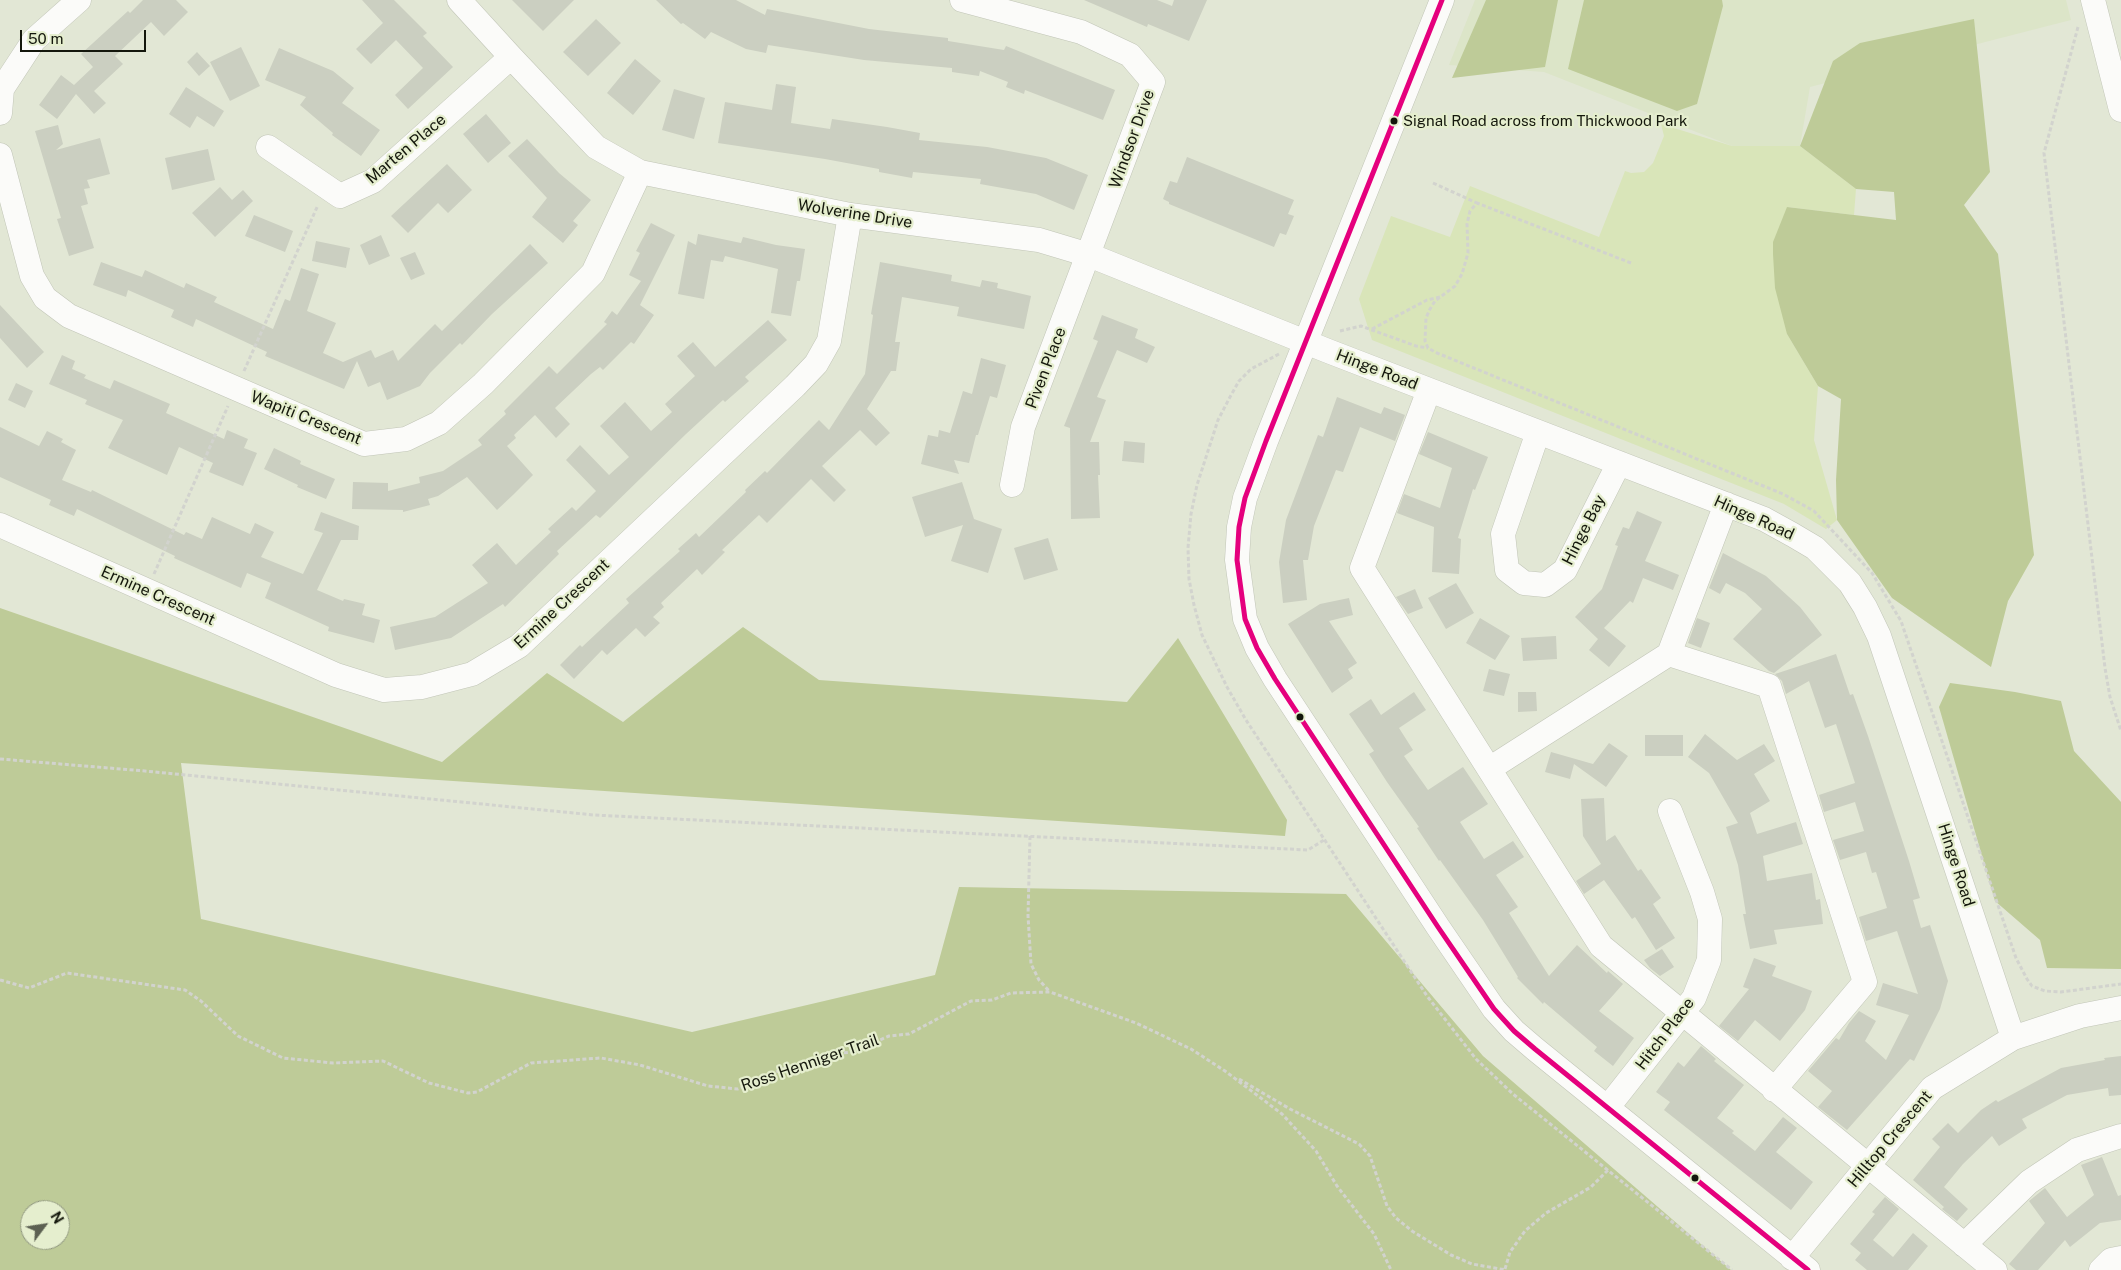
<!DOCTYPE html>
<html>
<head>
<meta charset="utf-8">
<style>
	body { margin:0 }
	#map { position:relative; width:2121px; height:1270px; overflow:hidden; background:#e2e7d5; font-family:"Public Sans",sans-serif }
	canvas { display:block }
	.north { position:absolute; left:20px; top:1200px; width:50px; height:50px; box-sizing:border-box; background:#e5eece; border:1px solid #919880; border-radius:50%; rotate:59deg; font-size:14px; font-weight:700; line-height:20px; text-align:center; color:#14170c }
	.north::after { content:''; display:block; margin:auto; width:18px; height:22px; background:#5c6052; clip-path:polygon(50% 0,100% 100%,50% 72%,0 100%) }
	.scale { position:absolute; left:20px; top:30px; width:126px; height:22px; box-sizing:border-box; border:2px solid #14170c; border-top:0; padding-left:6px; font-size:15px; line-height:18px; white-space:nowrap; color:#14170c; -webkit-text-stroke:4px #e5eece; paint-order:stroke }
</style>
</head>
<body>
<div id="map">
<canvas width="2121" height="1270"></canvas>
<div class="north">N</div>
<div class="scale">50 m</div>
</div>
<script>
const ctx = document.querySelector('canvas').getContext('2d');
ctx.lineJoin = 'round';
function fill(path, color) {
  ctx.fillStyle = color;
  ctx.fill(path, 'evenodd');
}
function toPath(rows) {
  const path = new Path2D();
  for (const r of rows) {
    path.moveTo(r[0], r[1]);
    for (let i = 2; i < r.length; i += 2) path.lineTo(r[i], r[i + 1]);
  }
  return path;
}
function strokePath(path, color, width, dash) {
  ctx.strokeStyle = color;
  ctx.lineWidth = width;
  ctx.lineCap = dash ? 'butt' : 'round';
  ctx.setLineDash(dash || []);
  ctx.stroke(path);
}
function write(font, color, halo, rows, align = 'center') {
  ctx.font = font + ' "Public Sans",sans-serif';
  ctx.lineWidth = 4.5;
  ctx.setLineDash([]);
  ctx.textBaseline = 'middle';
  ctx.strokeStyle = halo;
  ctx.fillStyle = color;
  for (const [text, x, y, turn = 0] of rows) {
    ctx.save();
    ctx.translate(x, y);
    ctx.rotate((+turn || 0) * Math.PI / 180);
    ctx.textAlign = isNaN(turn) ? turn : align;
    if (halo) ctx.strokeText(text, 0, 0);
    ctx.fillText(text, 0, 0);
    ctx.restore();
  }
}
fill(toPath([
	[1475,0,2066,0,2071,20,1810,87,1800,146,1732,146,1544,72,1449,65]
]), '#dce5c8');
fill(toPath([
	[1661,124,1732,146,1800,146,1856,189,1854,215,1787,207,1787,334,1818,386,1814,440,1837,520,1826,529,1784,504,1372,340,1359,299,1391,216,1450,237,1470,186,1599,237,1625,171,1631,173,1644,172,1653,163,1664,136]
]), '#d9e5b9');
fill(toPath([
	[1486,0,1558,0,1545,67,1452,78],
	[1584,0,1722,0,1723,6,1697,104,1677,111,1568,69],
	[1974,19,1990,172,1964,205,1998,254,2034,555,2008,601,1991,667,1892,598,1837,520,1836,480,1841,399,1818,386,1787,334,1775,288,1773,254,1773,242,1787,207,1896,220,1894,192,1856,189,1800,146,1833,61,1860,43],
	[0,608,442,762,547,673,623,722,743,627,819,680,1127,702,1178,638,1287,820,1285,836,181,763,201,919,692,1032,935,975,959,887,1346,894,1483,1056,1731,1270,0,1270],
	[30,1210,60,1210,60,1240,30,1240],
	[1950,683,2015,692,2061,701,2074,751,2121,802,2121,969,2047,968,2040,940,1995,901,1939,707]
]), '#becb98');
fill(toPath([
	[143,0,176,0,188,12,164,36,151,22,115,56,123,64,94,91,106,103,94,114,76,94,57,119,39,105,61,75,74,85,93,67,81,54,128,11,130,13],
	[362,0,394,0,427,33,423,36,453,67,408,109,395,95,423,68,396,40,371,64,356,49,383,23],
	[512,0,574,0,543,31],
	[656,0,736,0,765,15,767,9,869,29,948,38,948,41,1004,50,1006,46,1115,90,1103,120,1025,90,1024,94,1006,87,1008,82,980,71,979,76,952,72,952,68,864,60,768,45,766,53,746,49,711,32,705,39,683,23,681,24],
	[1084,0,1157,0,1172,6,1174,0,1207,0,1189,41,1148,24,1147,27],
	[596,19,621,43,588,76,563,52],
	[241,47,260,86,230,101,210,62],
	[279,48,333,71,354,88,342,103,380,130,361,156,332,135,333,133,300,105,306,97,265,80],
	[197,52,210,66,199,76,187,62],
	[635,59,661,81,633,115,607,93],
	[776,84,796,87,791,123,830,129,832,119,887,127,920,133,919,140,987,147,1046,158,1088,175,1074,210,1036,194,980,184,981,179,913,172,912,178,879,172,879,169,825,159,718,143,725,102,772,110],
	[186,87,224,111,214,127,197,116,190,128,169,114],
	[674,89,705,98,694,139,662,130],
	[486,114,511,143,488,163,463,134],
	[58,125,63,144,56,150,100,138,110,174,87,180,90,188,84,189,88,204,81,206,94,248,69,256,57,219,61,218,35,131],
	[527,139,559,173,591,200,573,221,578,225,563,243,532,217,547,198,508,156],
	[208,149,215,180,172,190,165,158],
	[1187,157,1294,200,1288,214,1294,216,1286,235,1280,233,1274,247,1169,204,1169,202,1163,199,1170,181,1177,183],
	[447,164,472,190,448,213,438,203,408,233,391,216],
	[220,187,232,200,243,190,253,201,215,237,192,213],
	[254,215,293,231,285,252,245,236],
	[651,223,675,235,640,305,654,315,634,344,631,342,603,370,600,367,591,374,555,408,570,424,556,438,535,415,514,435,516,438,507,446,533,475,514,494,497,510,467,477,438,496,428,499,430,505,403,512,403,510,352,509,353,482,388,483,388,491,420,483,419,477,443,471,482,445,478,440,506,414,504,411,549,366,557,374,607,324,604,322,612,311,617,315,641,281,629,275,640,253,636,251],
	[698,234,741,243,743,237,776,245,805,249,800,281,797,281,791,316,771,313,778,269,725,256,723,262,711,260,704,299,678,294,688,241,696,245],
	[381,235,390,256,369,265,360,245],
	[316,241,350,248,346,268,312,261],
	[530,244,548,263,492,314,462,345,460,343,430,373,420,386,387,400,380,382,368,387,357,361,344,389,265,356,267,352,196,319,193,327,171,317,174,310,128,290,126,297,93,285,101,262,142,277,145,270,184,288,186,283,217,297,214,302,273,329,285,299,290,301,301,268,319,274,307,311,336,323,323,353,343,362,371,350,375,358,393,350,398,361,435,324,442,331],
	[415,252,425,274,411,280,400,258],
	[880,262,952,275,951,281,980,287,982,280,998,283,997,288,1031,296,1024,329,957,316,959,307,902,297,895,342,900,342,896,371,891,371,867,409,890,433,876,446,860,430,822,466,846,490,834,502,811,479,767,523,759,515,722,550,725,552,702,575,697,569,661,603,664,607,653,617,660,623,645,637,636,628,607,655,602,650,574,679,560,665,580,645,582,647,629,603,626,599,680,551,678,549,696,533,699,537,746,492,745,490,765,471,767,473,819,420,829,430,865,374,873,315,871,314],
	[0,305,44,352,27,368,0,338],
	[1102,315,1138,329,1135,338,1155,347,1147,363,1117,350,1097,397,1106,400,1090,442,1099,442,1100,475,1098,475,1100,518,1071,519,1070,428,1064,426,1098,341,1093,339],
	[768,320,787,340,745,377,749,381,725,402,723,400,686,434,600,518,596,515,557,551,559,554,505,607,503,604,451,638,395,650,390,627,435,617,488,583,472,565,497,543,516,565,551,532,548,529,572,507,576,511,596,491,566,460,580,445,609,475,629,457,600,426,625,402,651,431,672,412,665,404,695,376,677,356,693,342,715,367],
	[62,355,75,361,72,369,86,375,84,378,110,389,114,380,170,404,166,413,224,439,227,430,248,439,244,448,257,453,243,486,209,472,213,463,179,447,167,475,108,448,123,420,85,404,87,400,49,384],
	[981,358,1006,365,997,398,990,396,978,435,976,435,969,463,954,460,959,474,921,464,928,435,938,437,939,430,950,433,963,391,972,394],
	[16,383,33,391,25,408,8,400],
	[1337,397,1381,414,1384,407,1405,415,1395,441,1360,427,1343,472,1336,470,1314,526,1308,560,1303,560,1307,600,1283,603,1279,562,1286,520,1318,435,1323,437],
	[0,427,39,446,47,431,63,439,61,442,76,450,62,480,91,492,92,490,184,535,186,532,202,539,212,517,250,534,255,523,274,532,261,557,303,574,323,533,314,530,321,512,359,526,358,540,341,540,317,590,343,601,344,599,365,604,362,615,380,620,374,643,328,631,329,627,265,598,271,583,247,573,241,588,174,558,175,556,77,509,74,516,49,505,51,500,0,477],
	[1428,432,1488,457,1475,490,1473,489,1458,538,1461,539,1459,574,1432,572,1434,527,1397,513,1404,494,1440,508,1452,468,1419,454],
	[1124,441,1145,443,1144,463,1122,461],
	[274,448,301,461,300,464,335,479,326,499,297,487,298,485,264,469],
	[962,482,974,519,1002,529,988,573,951,561,963,525,925,537,912,497],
	[1637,511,1662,522,1645,561,1679,575,1673,590,1643,578,1633,603,1630,601,1604,628,1626,646,1609,667,1589,650,1598,639,1575,617,1602,589,1618,546,1615,545,1623,527,1629,529],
	[1048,538,1058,570,1024,580,1014,548],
	[1723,553,1766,576,1800,607,1822,635,1774,673,1769,671,1733,639,1762,609,1745,593,1726,583,1720,594,1709,588],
	[1456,583,1474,613,1446,629,1428,598],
	[1415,589,1423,608,1408,614,1396,597],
	[1349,598,1353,615,1329,621,1357,663,1348,669,1353,678,1332,693,1288,624,1320,604],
	[1480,618,1510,636,1495,660,1466,643],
	[1697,618,1710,623,1701,648,1688,643],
	[1556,636,1557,659,1523,661,1521,638],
	[1836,654,1850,695,1853,694,1868,736,1909,861,1920,898,1913,900,1921,928,1930,925,1948,981,1940,1009,1914,1061,1910,1059,1847,1130,1818,1107,1832,1091,1808,1071,1836,1038,1839,1040,1849,1023,1859,1011,1876,1021,1865,1041,1886,1060,1909,1015,1876,1005,1883,983,1918,994,1897,931,1866,941,1859,917,1887,908,1876,872,1872,873,1866,852,1840,860,1833,840,1864,831,1855,802,1824,812,1819,795,1855,783,1836,724,1825,728,1809,681,1786,694,1782,681,1775,674],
	[1489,669,1510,674,1504,696,1483,691],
	[1414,692,1426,710,1399,728,1413,750,1404,756,1428,790,1463,767,1488,804,1460,822,1484,859,1513,841,1524,857,1496,875,1518,907,1509,913,1549,976,1577,945,1607,973,1608,971,1623,984,1599,1011,1634,1038,1613,1066,1594,1051,1597,1047,1544,1002,1543,1004,1517,978,1518,977,1483,920,1440,860,1439,861,1417,828,1419,827,1387,782,1369,754,1374,751,1349,714,1371,699,1381,715],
	[1518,692,1536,692,1537,711,1518,712],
	[1705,734,1737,760,1764,744,1775,761,1754,774,1770,801,1750,813,1757,834,1796,822,1803,844,1763,856,1767,881,1812,873,1816,900,1820,899,1823,924,1774,930,1777,944,1750,949,1743,914,1746,914,1738,865,1726,827,1738,823,1709,773,1688,757],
	[1645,735,1683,735,1683,756,1645,756],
	[1609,743,1628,756,1606,787,1574,764,1570,779,1545,772,1551,752,1593,764],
	[1604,798,1606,841,1615,835,1638,871,1641,869,1661,898,1653,904,1675,938,1656,950,1635,917,1632,919,1604,880,1584,894,1576,881,1601,864,1583,836,1581,799],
	[1662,949,1674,967,1660,976,1650,968,1644,960],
	[1754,958,1776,966,1772,976,1812,991,1805,1010,1780,1041,1755,1020,1738,1041,1719,1026,1749,989,1743,987],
	[1701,1046,1716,1059,1714,1061,1744,1085,1717,1118,1734,1131,1732,1133,1755,1151,1783,1117,1797,1128,1776,1152,1813,1182,1791,1210,1664,1110,1670,1102,1656,1092,1678,1062,1684,1067],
	[2121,1056,2121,1095,2109,1096,2108,1088,2067,1095,2022,1119,2027,1128,1999,1146,1992,1136,1963,1164,1944,1187,1968,1209,1957,1221,1942,1209,1944,1207,1913,1180,1940,1147,1932,1139,1948,1123,1958,1133,1981,1110,1996,1100,1998,1102,2061,1068,2105,1060,2104,1058],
	[2102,1157,2118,1196,2121,1195,2121,1220,2100,1223,2070,1247,2065,1240,2038,1270,2016,1270,2009,1264,2045,1223,2029,1201,2045,1188,2067,1217,2094,1195,2081,1165],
	[1885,1197,1899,1209,1873,1240,1893,1257,1913,1233,1928,1246,1908,1270,1867,1270,1855,1260,1861,1253,1850,1244,1875,1214,1872,1212]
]), '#cbcfc1');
const minor = toPath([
	[459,0,511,57,596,147,640,172,850,215,1039,240,1089,255,1328,351,1764,519,1793,535,1815,548,1850,583,1865,607,1879,636,2013,1038],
	[962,0,1081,32,1130,55,1153,82,1023,427,1012,485],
	[1442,0,1266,441,1245,498,1239,527,1237,560,1245,619,1257,648,1275,679,1438,927,1494,1009,1514,1031,1535,1049,1808,1270],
	[2093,0,2121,110],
	[0,113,2,89,34,40,79,0],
	[268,147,340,196,373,181,511,57],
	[0,155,32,276,45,298,69,316,364,444,406,439,439,423,483,384,593,273,640,172],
	[1429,390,1362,568,1601,946,1995,1270],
	[1538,432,1503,534,1507,570,1524,583,1545,585,1565,570,1619,463],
	[0,525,336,675,384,690,422,687,472,674,519,646,795,386,816,364,829,341,850,215],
	[1669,654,1769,686,1865,982,1774,1090],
	[1489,769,1669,654,1726,504],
	[1608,1107,1694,998,1709,960,1710,919,1702,892,1670,811],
	[1964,1245,2029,1182,2077,1150,2121,1136],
	[1792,1258,1932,1088,2013,1038,2080,1016,2121,1008],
	[2101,1270,2111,1260,2121,1258]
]);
strokePath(minor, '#c1c5b7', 25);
strokePath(toPath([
	[2078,27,2044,153,2105,668,2110,697,2121,731],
	[1433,183,1477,203],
	[1631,263,1477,203,1470,211,1467,224,1468,253,1462,274,1455,286,1435,301,1430,309,1426,318,1425,341,1428,348,1437,353,1783,494,1814,511,1872,573,1901,621,2016,958,2027,979,2032,986,2045,991,2061,992,2121,984],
	[1372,329,1427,300,1440,297],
	[1340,331,1361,326,1416,346,1428,348],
	[1279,354,1251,369,1239,381,1230,397,1218,420,1197,485,1191,514,1188,548,1189,579,1194,605,1202,635,1227,687,1246,720,1427,996,1476,1059,1513,1094,1732,1270],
	[244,371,318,205],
	[154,574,228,406],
	[0,759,145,771,594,815,1308,850,1324,840],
	[1030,836,1028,916,1031,964,1039,980,1050,992],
	[0,980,29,988,67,973,185,990,201,1001,238,1036,283,1058,333,1063,383,1061,429,1083,468,1093,477,1092,531,1063,601,1058,640,1065,708,1086,738,1089,785,1068,795,1069,832,1054,852,1052,889,1036,909,1034,971,1001,992,1000,1011,993,1050,992,1136,1023,1191,1049,1225,1071,1282,1114,1316,1151,1337,1186,1374,1234,1391,1270],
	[1239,1079,1290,1109,1359,1144,1370,1156,1387,1206,1396,1218,1412,1231,1451,1255,1472,1264,1506,1270],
	[1505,1269,1510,1252,1525,1231,1546,1213,1591,1187,1608,1170]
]), '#d2d3ce', 3, [4, 2.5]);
strokePath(minor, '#fbfbf9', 24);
strokePath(toPath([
	[1442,0,1266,441,1245,498,1239,527,1237,560,1245,619,1257,648,1275,679,1438,927,1494,1009,1514,1031,1535,1049,1808,1270]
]), '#e5007d', 5);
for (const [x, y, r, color] of [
	[1394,121,4.5,"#14170c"],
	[1300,717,4.5,"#14170c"],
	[1695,1178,4.5,"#14170c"]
]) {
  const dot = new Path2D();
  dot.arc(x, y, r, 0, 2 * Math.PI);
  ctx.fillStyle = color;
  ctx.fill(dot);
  strokePath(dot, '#e5eece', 2);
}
write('15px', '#14170c', '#e5eece', [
	["Signal Road across from Thickwood Park",1403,121]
], 'left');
write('16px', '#14170c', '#e5eece', [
	["Windsor Drive",1132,139,-70],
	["Marten Place",406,149,-40],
	["Wolverine Drive",855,214,9],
	["Piven Place",1046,368,-69],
	["Hinge Road",1377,370,21],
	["Wapiti Crescent",306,418,22],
	["Hinge Road",1754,518,24],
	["Hinge Bay",1584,530,-63],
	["Ermine Crescent",158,596,24],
	["Ermine Crescent",562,604,-43],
	["Hinge Road",1956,865,72],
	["Hitch Place",1665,1034,-53],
	["Ross Henniger Trail",810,1063,-19],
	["Hilltop Crescent",1890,1139,-50]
]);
</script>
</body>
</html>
